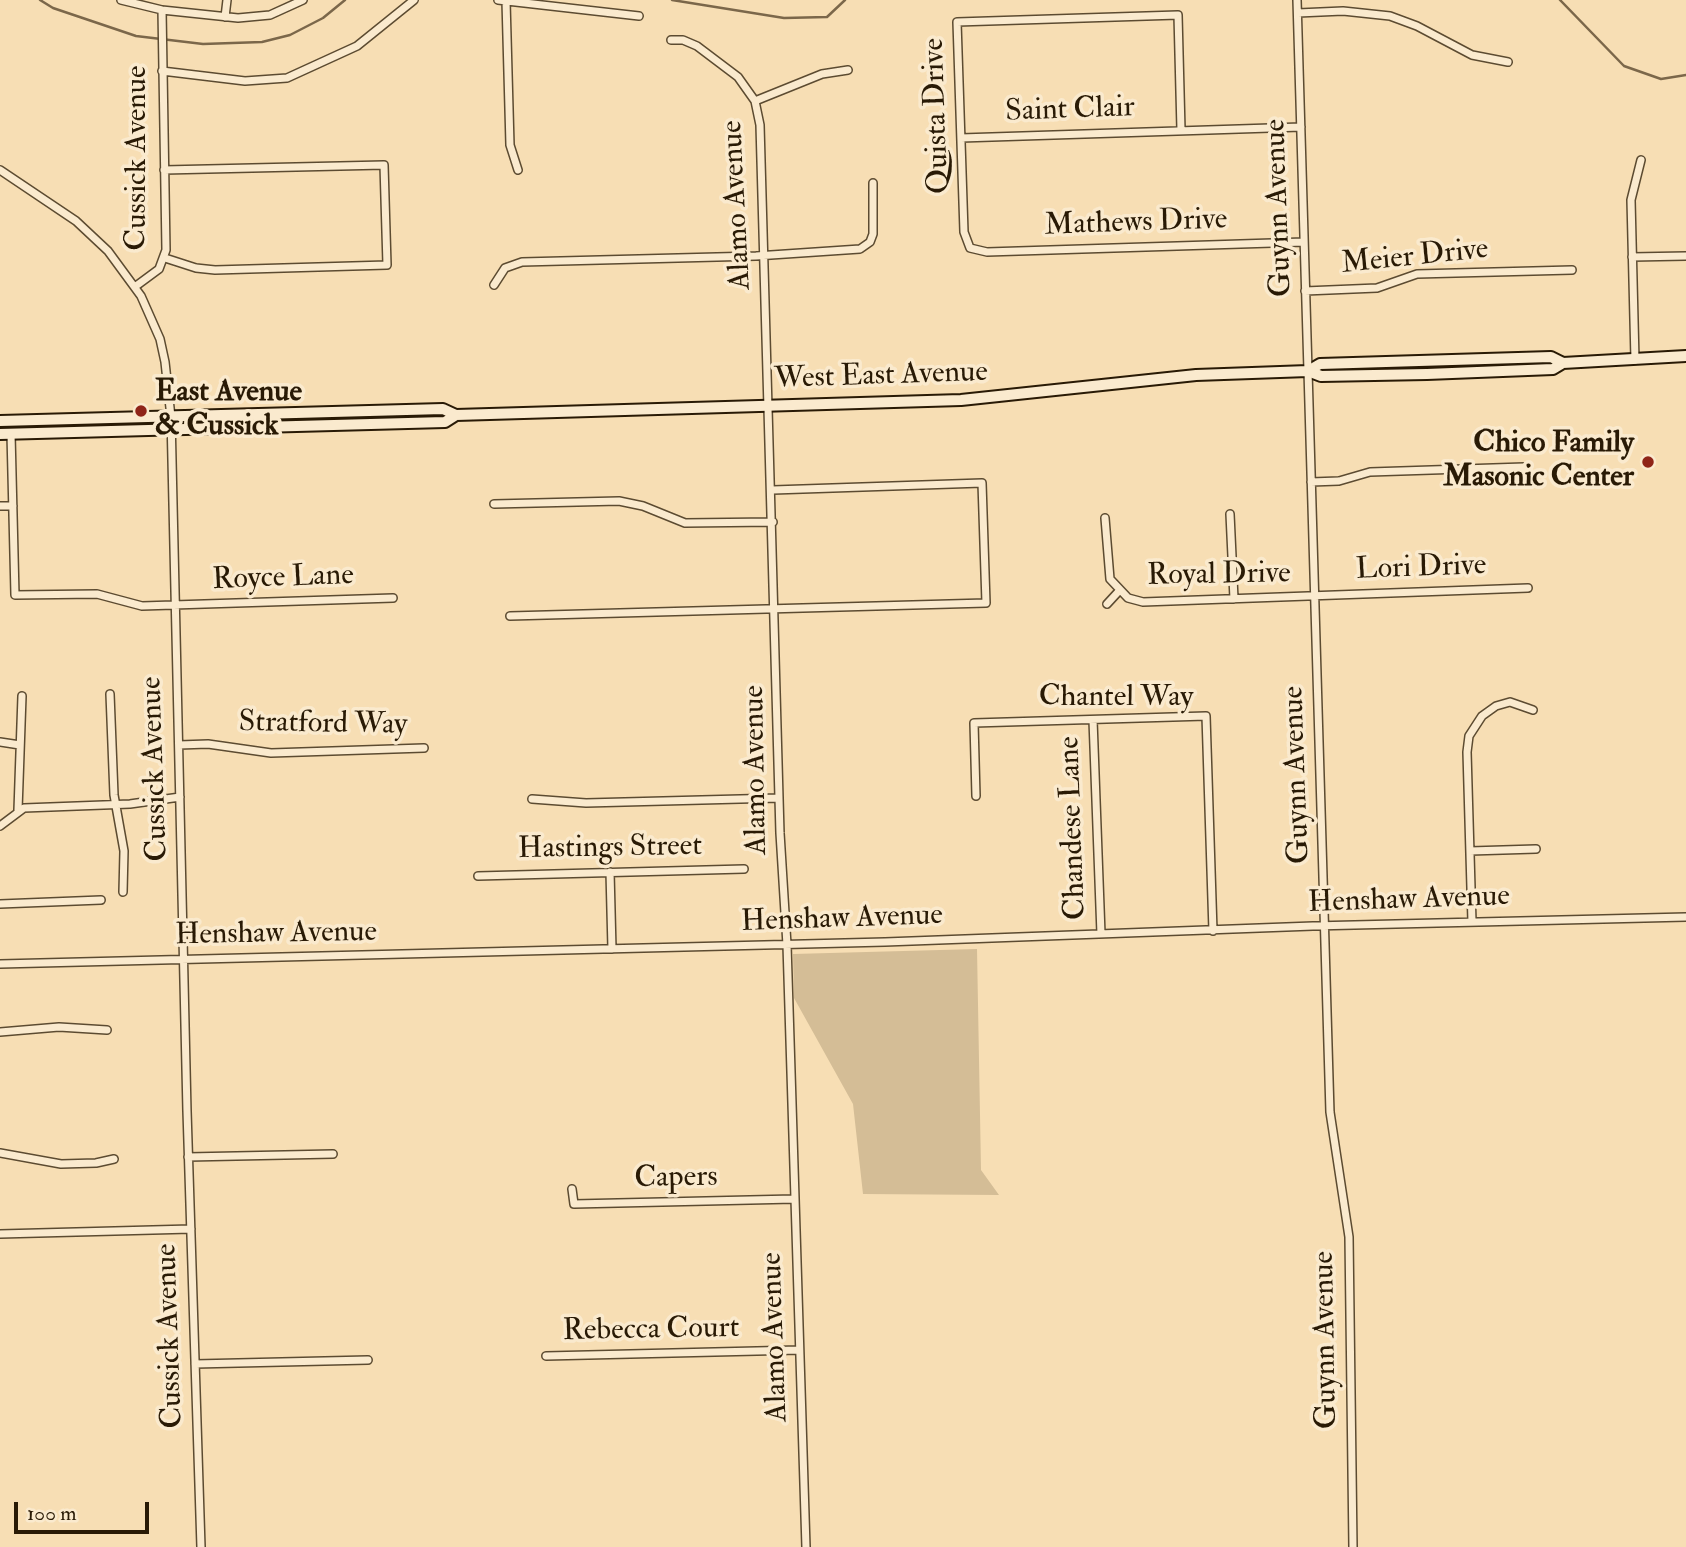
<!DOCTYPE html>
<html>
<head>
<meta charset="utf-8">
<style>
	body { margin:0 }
	#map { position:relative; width:1686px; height:1547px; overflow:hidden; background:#f7deb4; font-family:"IM FELL Double Pica",serif }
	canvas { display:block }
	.scale { position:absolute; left:14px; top:1502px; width:135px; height:32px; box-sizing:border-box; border:4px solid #291a05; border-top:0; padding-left:9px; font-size:21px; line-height:24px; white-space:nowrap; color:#291a05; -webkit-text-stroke:5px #faeace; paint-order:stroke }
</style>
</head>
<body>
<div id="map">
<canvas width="1686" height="1547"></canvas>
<div class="scale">100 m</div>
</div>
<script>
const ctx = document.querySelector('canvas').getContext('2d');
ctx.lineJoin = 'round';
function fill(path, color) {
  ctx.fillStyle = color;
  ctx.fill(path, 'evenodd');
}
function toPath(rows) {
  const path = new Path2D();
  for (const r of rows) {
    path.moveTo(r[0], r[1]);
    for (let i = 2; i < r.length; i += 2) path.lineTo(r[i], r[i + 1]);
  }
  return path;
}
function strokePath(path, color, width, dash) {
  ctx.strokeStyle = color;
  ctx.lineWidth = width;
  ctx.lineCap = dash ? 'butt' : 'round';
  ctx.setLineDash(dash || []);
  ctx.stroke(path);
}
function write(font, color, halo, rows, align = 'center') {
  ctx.font = font + ' "IM FELL Double Pica",serif';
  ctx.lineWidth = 7;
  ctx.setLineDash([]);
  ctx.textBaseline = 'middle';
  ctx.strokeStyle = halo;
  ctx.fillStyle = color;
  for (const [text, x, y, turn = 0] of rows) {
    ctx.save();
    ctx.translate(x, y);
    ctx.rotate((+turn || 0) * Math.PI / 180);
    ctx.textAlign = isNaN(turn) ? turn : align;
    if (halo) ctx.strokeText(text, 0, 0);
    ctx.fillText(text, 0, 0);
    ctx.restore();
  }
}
fill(toPath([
	[977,949,981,1170,999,1195,863,1194,853,1104,794,998,793,954]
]), '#d4bd96');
strokePath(toPath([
	[40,0,53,8,136,36,203,44,262,42,290,35,323,18,345,0],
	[672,0,784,18,827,17,845,0],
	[1560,0,1624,66,1661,79,1686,75]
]), '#7b674a', 2.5);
const street = toPath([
	[121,0,162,10,238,18,270,15,303,0],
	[498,0,639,16],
	[1297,0,1330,1112,1349,1237,1353,1547],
	[506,1,510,145,518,170],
	[1298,13,1343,11,1390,16,1417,26,1472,55,1508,62],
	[225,17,227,0],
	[671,40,683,40,697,46,738,77,755,101,760,125,780,833,787,945,806,1547],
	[162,71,245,81,287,78,357,46,414,0],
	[755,101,822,74,848,70],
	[1181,130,1178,15,957,22,964,232,970,248,987,252,1304,242],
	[961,138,1301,127],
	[0,170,76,221,108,251,141,296,160,339,165,362,171,417,187,1111,201,1547],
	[164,170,384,165,387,265,215,270,196,268,165,258],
	[1632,257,1686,256],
	[494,285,505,268,522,262,756,256,860,249,870,242,873,234,873,183],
	[136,286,159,269,166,250,162,10],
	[1305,291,1377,288,1417,274,1572,270],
	[1635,360,1631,200,1641,160],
	[11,434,15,595,97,594,142,606,393,598],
	[1311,482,1339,481,1370,472,1524,467],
	[494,504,619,501,643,506,685,523,773,522],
	[0,506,13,506],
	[1230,514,1234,599],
	[1105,518,1110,579,1128,598,1143,602,1528,588],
	[1107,604,1119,591],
	[510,616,986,603,982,483,773,490],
	[110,694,114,795,124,851,123,892],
	[1093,720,1101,934],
	[0,742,20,745],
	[179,745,208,744,271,753,424,748],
	[976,796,974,723,1206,716,1213,931],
	[532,799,586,803,779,798],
	[18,810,22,696],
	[0,826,24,808,130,804,180,797],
	[1470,851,1536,849],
	[610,872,612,949],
	[478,876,744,869],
	[0,904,101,900],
	[1472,922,1467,752,1469,736,1482,716,1496,706,1510,702,1533,710],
	[0,964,885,942,1313,926,1686,917],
	[0,1032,59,1027,107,1030],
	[0,1153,61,1164,96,1163,114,1159],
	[188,1157,333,1154],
	[572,1189,574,1204,794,1199],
	[0,1234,191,1229],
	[546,1356,799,1350],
	[195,1364,368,1360]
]);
const secondary = toPath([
	[1308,371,1320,364,1551,357,1563,363,1686,356],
	[0,421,443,409,456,415,961,400,1196,375,1308,371,1321,376,1427,374,1553,369,1563,363],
	[0,434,445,422,456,415]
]);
strokePath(street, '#5c4b31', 10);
strokePath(secondary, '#291a05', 14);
strokePath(street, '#faeace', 7);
strokePath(secondary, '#faeace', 10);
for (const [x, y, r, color] of [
	[141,411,7,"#8f2418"],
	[1648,462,7,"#8f2418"]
]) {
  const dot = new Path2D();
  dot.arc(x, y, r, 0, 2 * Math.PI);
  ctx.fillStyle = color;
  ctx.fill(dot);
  strokePath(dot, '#faeace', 2.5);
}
write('30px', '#291a05', '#faeace', [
	["Saint Clair",1070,111,-2],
	["Quista Drive",938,116,-92],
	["Cussick Avenue",139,158,-90],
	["Alamo Avenue",738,205,-93],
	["Guynn Avenue",1280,208,-92],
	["Mathews Drive",1136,224,-2],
	["Meier Drive",1415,258,-6],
	["West East Avenue",881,377,-2],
	["Lori Drive",1421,569,-2],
	["Royal Drive",1219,576,-1],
	["Royce Lane",283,579,-2],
	["Chantel Way",1116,699],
	["Stratford Way",323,725,1],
	["Cussick Avenue",156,769,-92],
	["Alamo Avenue",757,770,-91],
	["Guynn Avenue",1298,775,-92],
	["Chandese Lane",1074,828,-92],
	["Hastings Street",610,849,-1],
	["Henshaw Avenue",1409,901,-2],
	["Henshaw Avenue",842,920,-2],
	["Henshaw Avenue",276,935,-1],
	["Capers",676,1179,-1],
	["Rebecca Court",651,1331,-1],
	["Cussick Avenue",171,1336,-92],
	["Alamo Avenue",776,1337,-92],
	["Guynn Avenue",1327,1340,-91]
]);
write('bold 30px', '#291a05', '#faeace', [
	["East Avenue",155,394],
	["& Cussick",155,428],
	["Chico Family",1634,445,"right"],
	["Masonic Center",1634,479,"right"]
], 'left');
</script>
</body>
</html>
